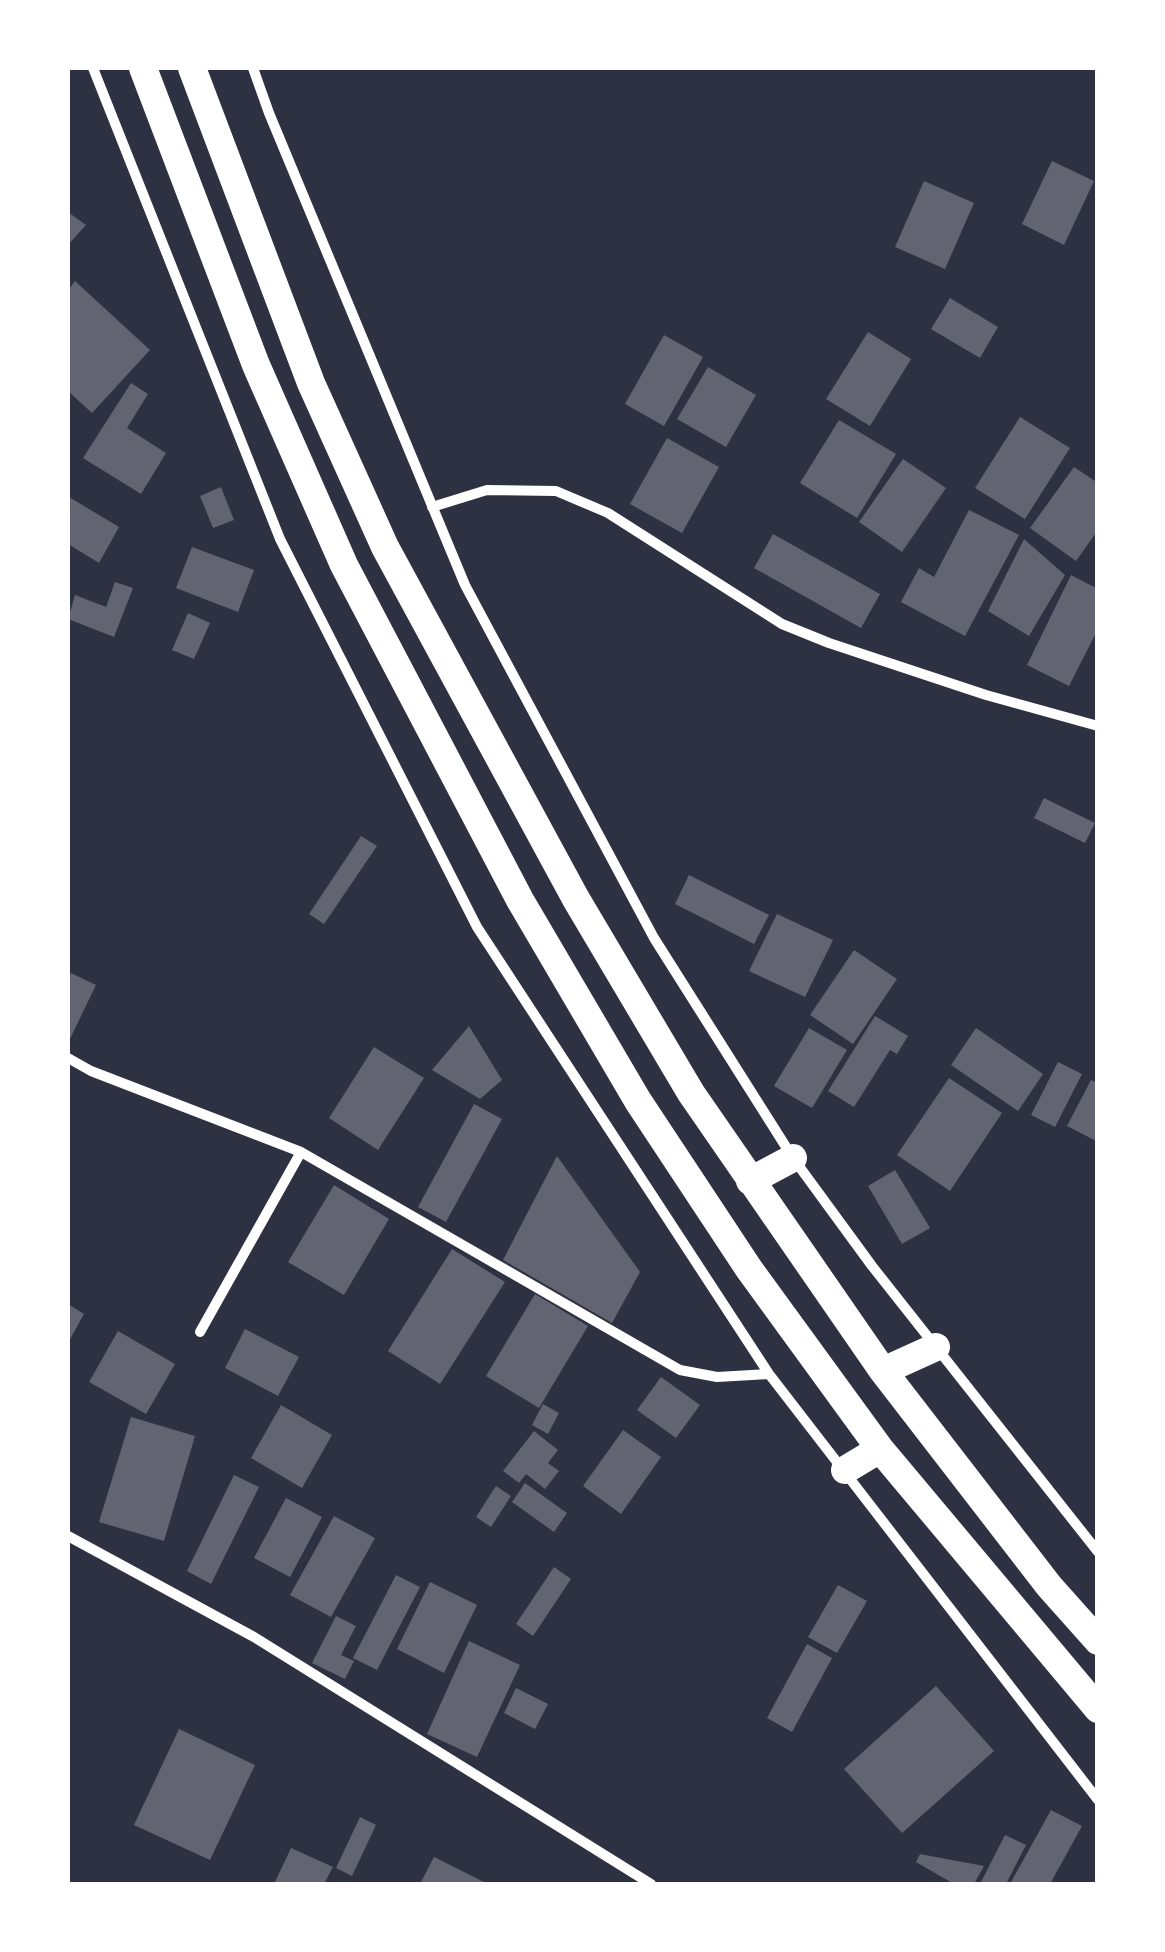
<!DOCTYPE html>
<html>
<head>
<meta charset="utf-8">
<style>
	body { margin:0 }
	#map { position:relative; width:1165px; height:1952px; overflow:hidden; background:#2d3142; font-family:"Asap Condensed",sans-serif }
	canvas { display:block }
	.frame { position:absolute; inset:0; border:70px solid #fff; pointer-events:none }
</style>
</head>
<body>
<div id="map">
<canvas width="1165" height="1952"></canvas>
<div class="frame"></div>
</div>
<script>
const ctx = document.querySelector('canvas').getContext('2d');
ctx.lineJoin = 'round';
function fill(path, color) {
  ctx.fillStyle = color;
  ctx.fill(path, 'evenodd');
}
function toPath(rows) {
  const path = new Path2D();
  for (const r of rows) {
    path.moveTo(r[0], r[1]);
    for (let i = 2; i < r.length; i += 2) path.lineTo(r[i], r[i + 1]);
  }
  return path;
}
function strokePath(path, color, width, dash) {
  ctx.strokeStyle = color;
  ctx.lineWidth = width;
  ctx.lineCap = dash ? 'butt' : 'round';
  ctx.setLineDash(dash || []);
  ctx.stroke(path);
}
fill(toPath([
	[1052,161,1094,181,1064,245,1022,224],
	[924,181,974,203,945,269,895,247],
	[68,212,86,225,68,245],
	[75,281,150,350,92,413,68,391,68,290],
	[950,298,998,327,980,358,931,329],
	[868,332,911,359,870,426,826,399],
	[664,335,703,357,664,426,625,404],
	[708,367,756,395,726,447,677,419],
	[131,383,148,394,127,428,166,453,141,494,83,458],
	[1020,417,1070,448,1025,519,975,488],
	[839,420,896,454,857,518,800,483],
	[667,438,719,467,682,533,630,504],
	[903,459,946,488,902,552,859,522],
	[1074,467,1098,483,1098,530,1076,561,1030,528],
	[221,487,234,520,213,528,200,496],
	[69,497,119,527,99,563,68,544],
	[969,510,1019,535,965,636,901,602,919,568,934,577],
	[773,534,880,594,861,628,754,568],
	[1024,539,1065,575,1029,636,988,611],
	[192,547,254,570,238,612,176,588],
	[1071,575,1098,589,1098,629,1069,686,1027,665],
	[115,582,133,588,114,637,68,619,75,595,106,607],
	[188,613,210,623,194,659,172,650],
	[1044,798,1095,823,1085,843,1034,818],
	[361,836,377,846,324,924,309,914],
	[689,875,769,915,754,944,675,904],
	[777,914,833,940,805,997,749,971],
	[854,950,897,979,853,1044,810,1015],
	[71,973,96,985,68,1043,68,979],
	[875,1016,908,1036,897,1054,890,1050,854,1107,828,1091],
	[469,1026,502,1080,480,1099,432,1070],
	[809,1028,847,1050,812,1108,774,1086],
	[976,1028,1043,1074,1018,1111,951,1065],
	[374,1047,424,1078,378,1150,329,1118],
	[1058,1062,1082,1074,1055,1127,1031,1115],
	[949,1078,1002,1113,950,1191,897,1155],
	[1091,1080,1098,1083,1098,1142,1067,1126],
	[474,1104,502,1119,446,1222,418,1207],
	[557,1156,640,1272,612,1323,503,1260],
	[895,1170,930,1228,902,1244,868,1186],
	[334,1185,389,1219,344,1295,288,1262],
	[452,1249,505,1282,440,1384,388,1351],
	[535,1294,588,1326,539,1408,486,1376],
	[68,1304,84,1314,68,1343],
	[245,1329,299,1357,278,1396,225,1368],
	[118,1331,175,1364,146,1414,89,1382],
	[661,1377,700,1405,676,1438,637,1410],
	[543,1404,559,1413,548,1434,532,1425],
	[281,1405,332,1435,302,1488,251,1458],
	[131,1417,195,1436,164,1541,99,1522],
	[623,1430,661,1457,621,1514,583,1486],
	[534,1431,558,1450,548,1463,559,1471,545,1489,526,1474,519,1483,503,1471],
	[234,1475,259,1487,211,1584,187,1571],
	[525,1483,567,1513,554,1532,512,1502],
	[496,1486,511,1496,491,1527,476,1517],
	[286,1498,322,1517,290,1577,254,1558],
	[334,1516,375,1538,331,1617,290,1595],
	[554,1567,571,1579,533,1636,516,1624],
	[396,1575,420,1587,377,1670,353,1658],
	[430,1582,477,1605,444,1673,397,1649],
	[838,1585,867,1601,837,1653,808,1637],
	[336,1616,356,1626,341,1655,354,1661,345,1679,312,1663],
	[469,1641,520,1665,477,1757,427,1734],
	[807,1644,832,1658,792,1732,767,1718],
	[936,1686,994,1751,902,1833,844,1769],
	[516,1688,548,1704,535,1729,504,1713],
	[179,1729,255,1765,210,1860,134,1825],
	[1051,1810,1082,1826,1050,1884,1010,1884],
	[360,1817,376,1825,352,1876,336,1868],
	[1005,1835,1026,1845,1006,1884,980,1884],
	[291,1848,333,1867,324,1884,274,1884],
	[920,1854,984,1866,974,1884,954,1884,916,1862],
	[434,1857,488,1884,420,1884]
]), '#626471');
strokePath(toPath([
	[93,68,280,539,477,927,769,1374,1098,1800],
	[253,68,269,113,465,585,654,938,793,1158,872,1266,1098,1552],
	[432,507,487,490,556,491,608,513,782,624,829,643,986,695,1098,726],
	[68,1058,91,1071,301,1152,680,1370,717,1377,769,1374],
	[200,1332,301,1152],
	[68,1536,254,1637,651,1884]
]), '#fff', 10);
strokePath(toPath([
	[143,68,256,365,344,565,520,900,638,1101,749,1269,880,1449,1098,1709],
	[192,68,311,383,385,547,576,899,691,1093,883,1371,1049,1586,1098,1641],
	[750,1181,793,1158],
	[883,1371,936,1347],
	[845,1470,880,1449]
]), '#fff', 28);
</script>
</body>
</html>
